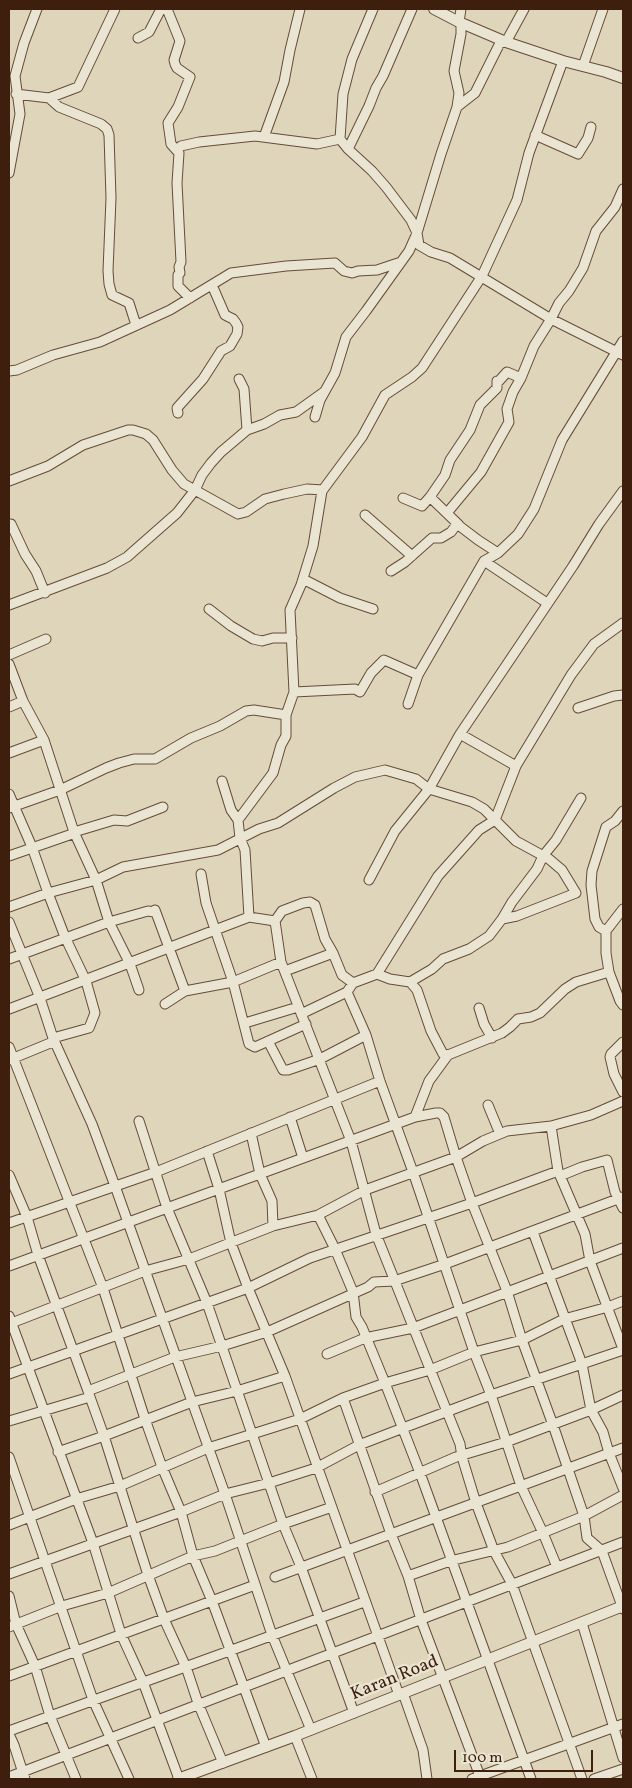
<!DOCTYPE html>
<html>
<head>
<meta charset="utf-8">
<style>
	body { margin:0 }
	#map { position:relative; width:632px; height:1788px; overflow:hidden; background:#ded5ba; font-family:Vollkorn,serif }
	canvas { display:block }
	.frame { position:absolute; inset:0; border:10px solid #3e1e0c; pointer-events:none }
	.scale { position:absolute; left:454px; top:1750px; width:139px; height:22px; box-sizing:border-box; border:2px solid #3e1e0c; border-top:0; padding-left:6px; font-size:15px; line-height:18px; white-space:nowrap; color:#3e1e0c; -webkit-text-stroke:4px #eae4d2; paint-order:stroke }
</style>
</head>
<body>
<div id="map">
<canvas width="632" height="1788"></canvas>
<div class="frame"></div>
<div class="scale">100 m</div>
</div>
<script>
const ctx = document.querySelector('canvas').getContext('2d');
ctx.lineJoin = 'round';
function toPath(rows) {
  const path = new Path2D();
  for (const r of rows) {
    path.moveTo(r[0], r[1]);
    for (let i = 2; i < r.length; i += 2) path.lineTo(r[i], r[i + 1]);
  }
  return path;
}
function strokePath(path, color, width, dash) {
  ctx.strokeStyle = color;
  ctx.lineWidth = width;
  ctx.lineCap = dash ? 'butt' : 'round';
  ctx.setLineDash(dash || []);
  ctx.stroke(path);
}
function write(font, color, halo, rows, align = 'center') {
  ctx.font = font + ' Vollkorn,serif';
  ctx.lineWidth = 4.5;
  ctx.setLineDash([]);
  ctx.textBaseline = 'middle';
  ctx.strokeStyle = halo;
  ctx.fillStyle = color;
  for (const [text, x, y, turn = 0] of rows) {
    ctx.save();
    ctx.translate(x, y);
    ctx.rotate((+turn || 0) * Math.PI / 180);
    ctx.textAlign = isNaN(turn) ? turn : align;
    if (halo) ctx.strokeText(text, 0, 0);
    ctx.fillText(text, 0, 0);
    ctx.restore();
  }
}
const minor = toPath([
	[167,9,180,41,174,60,175,64,177,68,190,77,178,107,168,123,171,144,179,153,177,183,181,262,179,267,180,273,178,275,178,286,190,298],
	[138,38,149,32,161,9],
	[583,66,603,9],
	[16,94,49,98,78,87,115,9],
	[49,98,59,107,101,124,107,129,109,135,111,198,108,271,109,284,112,295,129,303,136,325],
	[457,107,475,93,500,43,506,42,524,9],
	[535,135,578,154,588,138,591,127],
	[264,137,284,82,290,50,300,9],
	[340,139,343,94,352,59,373,9],
	[177,149,181,146,199,142,255,136,317,144,340,139,348,149,372,171,386,187,411,220,417,233,419,245,431,252,450,258,551,319,623,355],
	[348,149,369,106,376,88,383,76,412,9],
	[9,173,20,114,15,76,24,43,37,9],
	[9,371,17,370,53,355,100,342,170,310,231,273,286,266,335,263,344,271,352,273,358,271,377,270,401,262],
	[178,413,177,408,203,379,221,351,230,346,237,334,238,327,236,323,233,319,225,315,212,285],
	[315,417,320,400,335,373,346,337,366,311,409,251,417,233,441,154,457,107,459,93,454,71,461,34,461,25,459,22,461,9],
	[247,430,264,424,280,415,296,412,324,392],
	[9,481,48,466,83,445,128,430,133,430,146,434,153,440,172,470,184,484,238,514,246,512,265,499,284,494,307,489,323,490],
	[430,497,445,475,450,460,470,430,480,405,497,388,497,381,499,381,507,372,521,378],
	[403,498,422,506,430,497,459,525],
	[447,513,481,472,509,422,507,409,513,392,521,378,534,346,551,319,559,303,569,291,583,268,596,231,615,207,623,189],
	[365,515,412,556],
	[9,524,11,524,25,554,36,571,45,593],
	[484,561,547,603],
	[391,571,405,562,432,538,441,538,451,532,457,524,478,540,498,553],
	[303,579,340,598,373,609],
	[9,605,107,568,127,557,177,513,195,490,202,475,211,463,221,452,247,430,244,389,239,379],
	[209,609,231,626,253,639,262,641,273,638,292,638],
	[9,655,46,639],
	[9,664,23,701,44,740,74,832,96,880,109,922,130,964,139,990],
	[294,692,355,689,360,692,371,673,384,660,418,675],
	[408,704,418,675,484,561,498,553,518,534,534,509,562,440,623,341],
	[9,707,23,701],
	[578,708,614,696,623,695],
	[460,734,516,766],
	[9,753,44,740],
	[222,781,231,810,238,820,240,838,245,850,249,917],
	[9,794,32,847,48,893,65,937,86,981,95,1013,89,1028,53,1038],
	[9,808,60,790,106,768,119,763,134,759,155,759,191,738,220,726,246,711,254,710,286,715],
	[238,820,273,773,281,745,286,736,286,715,294,692,290,610,301,585,313,546,322,491,362,437,385,395,412,377,422,368,482,276,517,200,529,153,563,61],
	[74,832,114,820,127,821,163,807],
	[9,856,75,833],
	[201,874,206,903,233,982,249,1044,255,1047,306,1024],
	[369,880,395,831,429,789,460,734,573,566,599,524,623,491],
	[9,907,48,893,96,880,123,867,218,850,259,829,278,823,334,788,355,777,385,770,416,779,429,789,472,802,484,809,516,841,549,859,562,870,576,893,517,916,502,919],
	[623,909,606,931,606,953,609,972,620,1001,623,1005],
	[9,922,40,998,53,1038,92,1124,115,1186,225,1494,272,1635,311,1730],
	[606,931,599,927,595,919,591,885,592,871,606,827,615,821,623,811],
	[9,959,109,922,148,911,154,912,155,910,185,991],
	[285,971,333,953],
	[377,974,438,876,479,830,495,820,516,766,571,675,594,644,623,623],
	[410,982,417,990,431,1031,443,1054,448,1055,502,1033,510,1027,518,1019,531,1017,540,1013,565,989,576,982,609,972],
	[353,983,342,975,333,953,325,939,315,905,310,902,303,903,282,911,275,921,281,962,351,1141,376,1234,460,1444,462,1457,476,1503,494,1551,512,1584,582,1779],
	[347,992,366,1035,380,1081,413,1172,474,1352,491,1395,521,1486,543,1533,557,1567],
	[165,1004,185,991,233,982,281,962],
	[479,1008,484,1024,492,1038],
	[9,1009,249,917,275,921],
	[301,1014,347,992,353,983,377,974,390,979,410,982,432,969,443,959,469,949,489,936,502,919,512,902,537,869,543,856,556,840,581,798],
	[245,1023,298,1007],
	[268,1041,283,1070,288,1070,320,1059,366,1035],
	[623,1042,611,1054,610,1057,614,1074,623,1092],
	[9,1047,103,1288,145,1419,162,1467,181,1512,193,1556,212,1601,266,1747],
	[9,1060,55,1041],
	[488,1105,500,1134],
	[290,1117,303,1158],
	[415,1117,429,1081,448,1055],
	[139,1121,167,1208,207,1303,283,1524,301,1567,354,1713],
	[551,1126,558,1171,585,1234,590,1261,623,1349],
	[251,1133,260,1174,272,1201,273,1226],
	[207,1151,219,1189,231,1243,248,1288,285,1376,399,1695],
	[9,1175,27,1217,38,1255,88,1391],
	[560,1176,582,1167,607,1160,615,1192,623,1208],
	[318,1215,335,1249,353,1292,356,1317,362,1327,385,1383,420,1473,531,1779],
	[9,1223,156,1172,380,1081],
	[533,1232,582,1364,591,1410,603,1432,609,1453,623,1488],
	[9,1266,415,1117,436,1113,440,1113,444,1117,456,1157,483,1141,507,1131,551,1126,591,1115,623,1101],
	[9,1316,93,1543,121,1634,143,1682,179,1779],
	[9,1324,145,1271,189,1259,273,1226,318,1215,365,1190,456,1157,472,1203,507,1291,522,1340,553,1425,584,1516,587,1538,602,1551,623,1609],
	[327,1354,365,1338,413,1328,623,1248],
	[9,1374,248,1288,310,1258,472,1203,558,1171],
	[90,1397,104,1436,148,1575,164,1619,186,1667,198,1703,223,1763],
	[343,1398,391,1534,408,1576,421,1620,481,1779],
	[9,1421,90,1397,88,1391,175,1357,222,1346,267,1332,368,1287,374,1282,394,1281,445,1264,623,1197],
	[58,1452,104,1436,192,1402,237,1391,285,1376],
	[9,1457,93,1700,129,1779],
	[375,1492,456,1457,506,1442,591,1410,623,1395],
	[9,1525,76,1499,120,1486,208,1448,300,1419,343,1398,385,1383,430,1370,474,1352,522,1340,564,1319,608,1307,623,1301],
	[9,1574,181,1512,225,1494,269,1483,316,1468,359,1445,403,1428,491,1395,623,1350],
	[408,1576,450,1561,508,1547,584,1516,623,1495],
	[275,1577,623,1448],
	[9,1596,16,1624,35,1666,50,1716,76,1779],
	[582,1623,623,1758],
	[9,1627,62,1606,108,1593,193,1556,215,1551,283,1524,332,1507],
	[9,1676,255,1585],
	[403,1693,423,1750,427,1779],
	[9,1731,364,1602],
	[9,1734,14,1745,25,1779],
	[295,1736,312,1779],
	[9,1777,623,1542],
	[472,1779,623,1724],
	[594,1779,623,1769]
]);
const tertiary = toPath([
	[434,9,459,22,506,42,563,61,606,72,623,78],
	[178,1779,295,1736,623,1606]
]);
strokePath(minor, '#664c38', 11);
strokePath(tertiary, '#664c38', 12);
strokePath(minor, '#eae4d2', 9);
strokePath(tertiary, '#eae4d2', 10);
write('18px', '#3e1e0c', '#eae4d2', [
	["Karan Road",395,1679,-22]
]);
</script>
</body>
</html>
